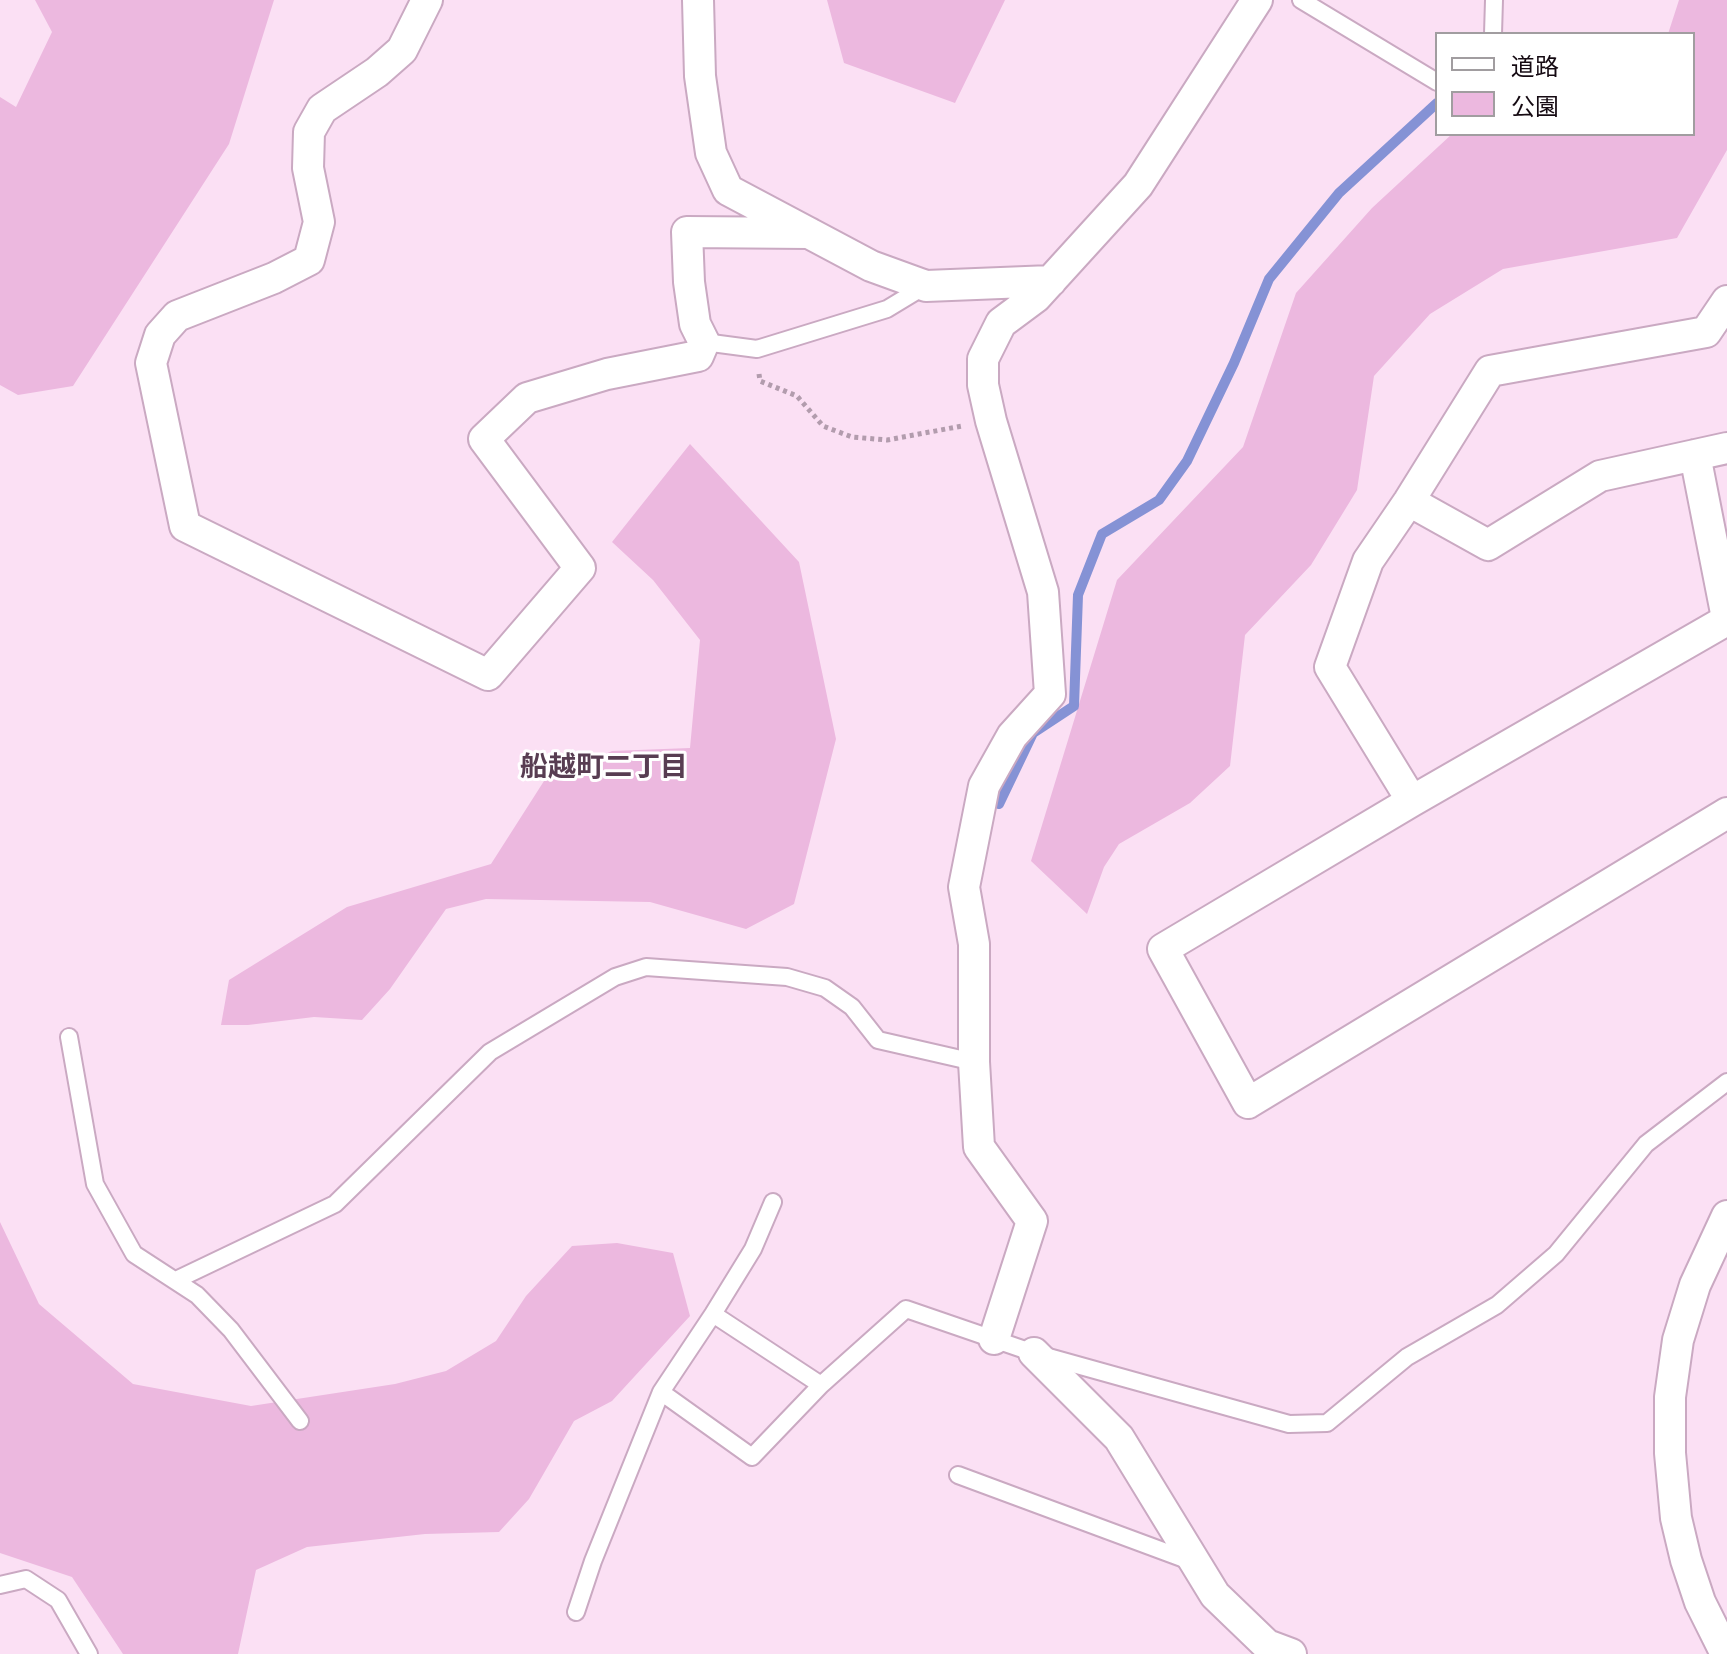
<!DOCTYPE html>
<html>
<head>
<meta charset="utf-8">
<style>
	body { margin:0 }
	#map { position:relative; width:1727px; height:1654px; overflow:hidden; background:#fbe0f4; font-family:Karla,"Noto Sans JP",sans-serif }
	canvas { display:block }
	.legend { position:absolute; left:1435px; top:32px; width:260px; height:104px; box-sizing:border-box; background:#fff; border:2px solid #a19da0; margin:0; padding:10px 14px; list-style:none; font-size:24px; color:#150a12 }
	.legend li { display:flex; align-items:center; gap:16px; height:40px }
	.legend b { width:40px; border:2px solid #a19da0 }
</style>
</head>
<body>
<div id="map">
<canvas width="1727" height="1654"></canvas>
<ul class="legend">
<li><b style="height:10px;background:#fff"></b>道路</li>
<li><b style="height:22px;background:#ecb8df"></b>公園</li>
</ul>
</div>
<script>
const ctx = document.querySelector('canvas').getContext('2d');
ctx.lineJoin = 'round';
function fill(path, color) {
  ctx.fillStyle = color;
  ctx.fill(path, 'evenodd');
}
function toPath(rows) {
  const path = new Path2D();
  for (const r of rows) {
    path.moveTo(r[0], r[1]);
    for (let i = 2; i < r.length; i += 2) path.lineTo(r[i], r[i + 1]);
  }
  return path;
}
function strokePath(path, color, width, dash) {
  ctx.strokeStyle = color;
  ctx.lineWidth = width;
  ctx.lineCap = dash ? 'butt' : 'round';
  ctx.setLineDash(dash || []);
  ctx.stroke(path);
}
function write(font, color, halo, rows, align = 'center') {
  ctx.font = font + ' Karla,"Noto Sans JP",sans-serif';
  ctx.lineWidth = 6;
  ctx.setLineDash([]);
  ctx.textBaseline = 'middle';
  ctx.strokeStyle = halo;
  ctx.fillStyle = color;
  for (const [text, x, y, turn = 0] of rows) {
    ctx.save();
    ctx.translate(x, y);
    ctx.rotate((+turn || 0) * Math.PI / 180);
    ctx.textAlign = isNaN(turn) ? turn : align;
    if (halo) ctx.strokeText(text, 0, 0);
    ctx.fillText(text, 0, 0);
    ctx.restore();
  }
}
fill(toPath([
	[35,0,274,0,229,144,73,386,18,395,0,385,0,97,16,107,52,32],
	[827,0,1005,0,955,103,844,63],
	[1679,0,1727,0,1727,150,1677,238,1503,269,1430,314,1374,376,1357,490,1311,565,1245,635,1230,766,1190,803,1119,844,1104,867,1087,914,1031,861,1117,580,1243,447,1296,293,1372,208,1452,134,1693,134,1693,34,1668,34],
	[690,444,799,562,836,739,794,904,746,929,650,902,486,899,446,909,390,989,362,1020,314,1017,248,1025,221,1025,229,980,347,907,491,864,544,781,612,751,690,748,700,640,653,580,612,542],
	[0,1222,39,1304,133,1384,251,1406,395,1384,446,1371,496,1341,526,1296,572,1246,617,1243,673,1253,690,1316,612,1401,574,1421,529,1499,499,1532,425,1534,307,1547,256,1570,238,1654,123,1654,72,1577,0,1553]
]), '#ecb8df');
strokePath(toPath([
	[999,804,1033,733,1074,706,1078,595,1102,534,1159,500,1187,461,1234,363,1269,279,1339,193,1437,103]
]), '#8592d5', 10);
const service = toPath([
	[1301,0,1437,82],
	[1493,34,1494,0],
	[704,342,757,349,887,309,925,286],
	[69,1037,95,1184,134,1254,197,1295,231,1330,300,1421],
	[773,1202,753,1249,713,1314,661,1392,752,1457,821,1385,906,1309,1034,1353,1289,1424,1327,1423,1407,1357,1497,1305,1556,1254,1646,1144,1727,1082],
	[176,1280,335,1204,490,1052,615,977,646,967,787,977,825,988,852,1007,878,1040,974,1062],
	[713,1314,821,1385],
	[958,1475,1190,1561],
	[0,1585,26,1579,58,1600,89,1654],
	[576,1612,593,1561,661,1392]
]);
const minor = toPath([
	[427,0,402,50,377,72,322,109,309,132,308,168,319,222,309,260,274,278,177,316,160,335,151,363,185,526,488,675,580,568,484,439,527,398,607,374,698,356,704,342,695,324,689,282,687,232,809,233],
	[698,0,700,76,711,153,728,190,871,266,926,286,1051,281],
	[1695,455,1727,618],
	[1409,501,1488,545,1600,476,1727,448],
	[1727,620,1412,801,1163,949,1248,1103,1727,813],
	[1412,801,1330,667,1368,561,1409,501,1490,371,1706,332,1727,301],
	[994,1339,1032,1221,979,1147,974,1062,974,944,964,887,984,786,1012,736,1050,694,1043,592,991,421,983,385,983,359,1001,323,1036,297,1138,185,1257,0],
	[1034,1353,1119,1438,1215,1595,1267,1645,1291,1654],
	[1726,1654,1700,1602,1686,1560,1676,1518,1670,1453,1670,1397,1678,1340,1695,1285,1727,1216]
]);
strokePath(service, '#caa9c2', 20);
strokePath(minor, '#caa9c2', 34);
strokePath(toPath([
	[759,374,760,381,797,396,823,426,852,437,887,440,962,426]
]), '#b29cad', 5, [4, 4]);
strokePath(service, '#fff', 16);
strokePath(minor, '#fff', 30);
write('bold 28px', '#583d52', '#fff', [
	["船越町二丁目",604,768]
]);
</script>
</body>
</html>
